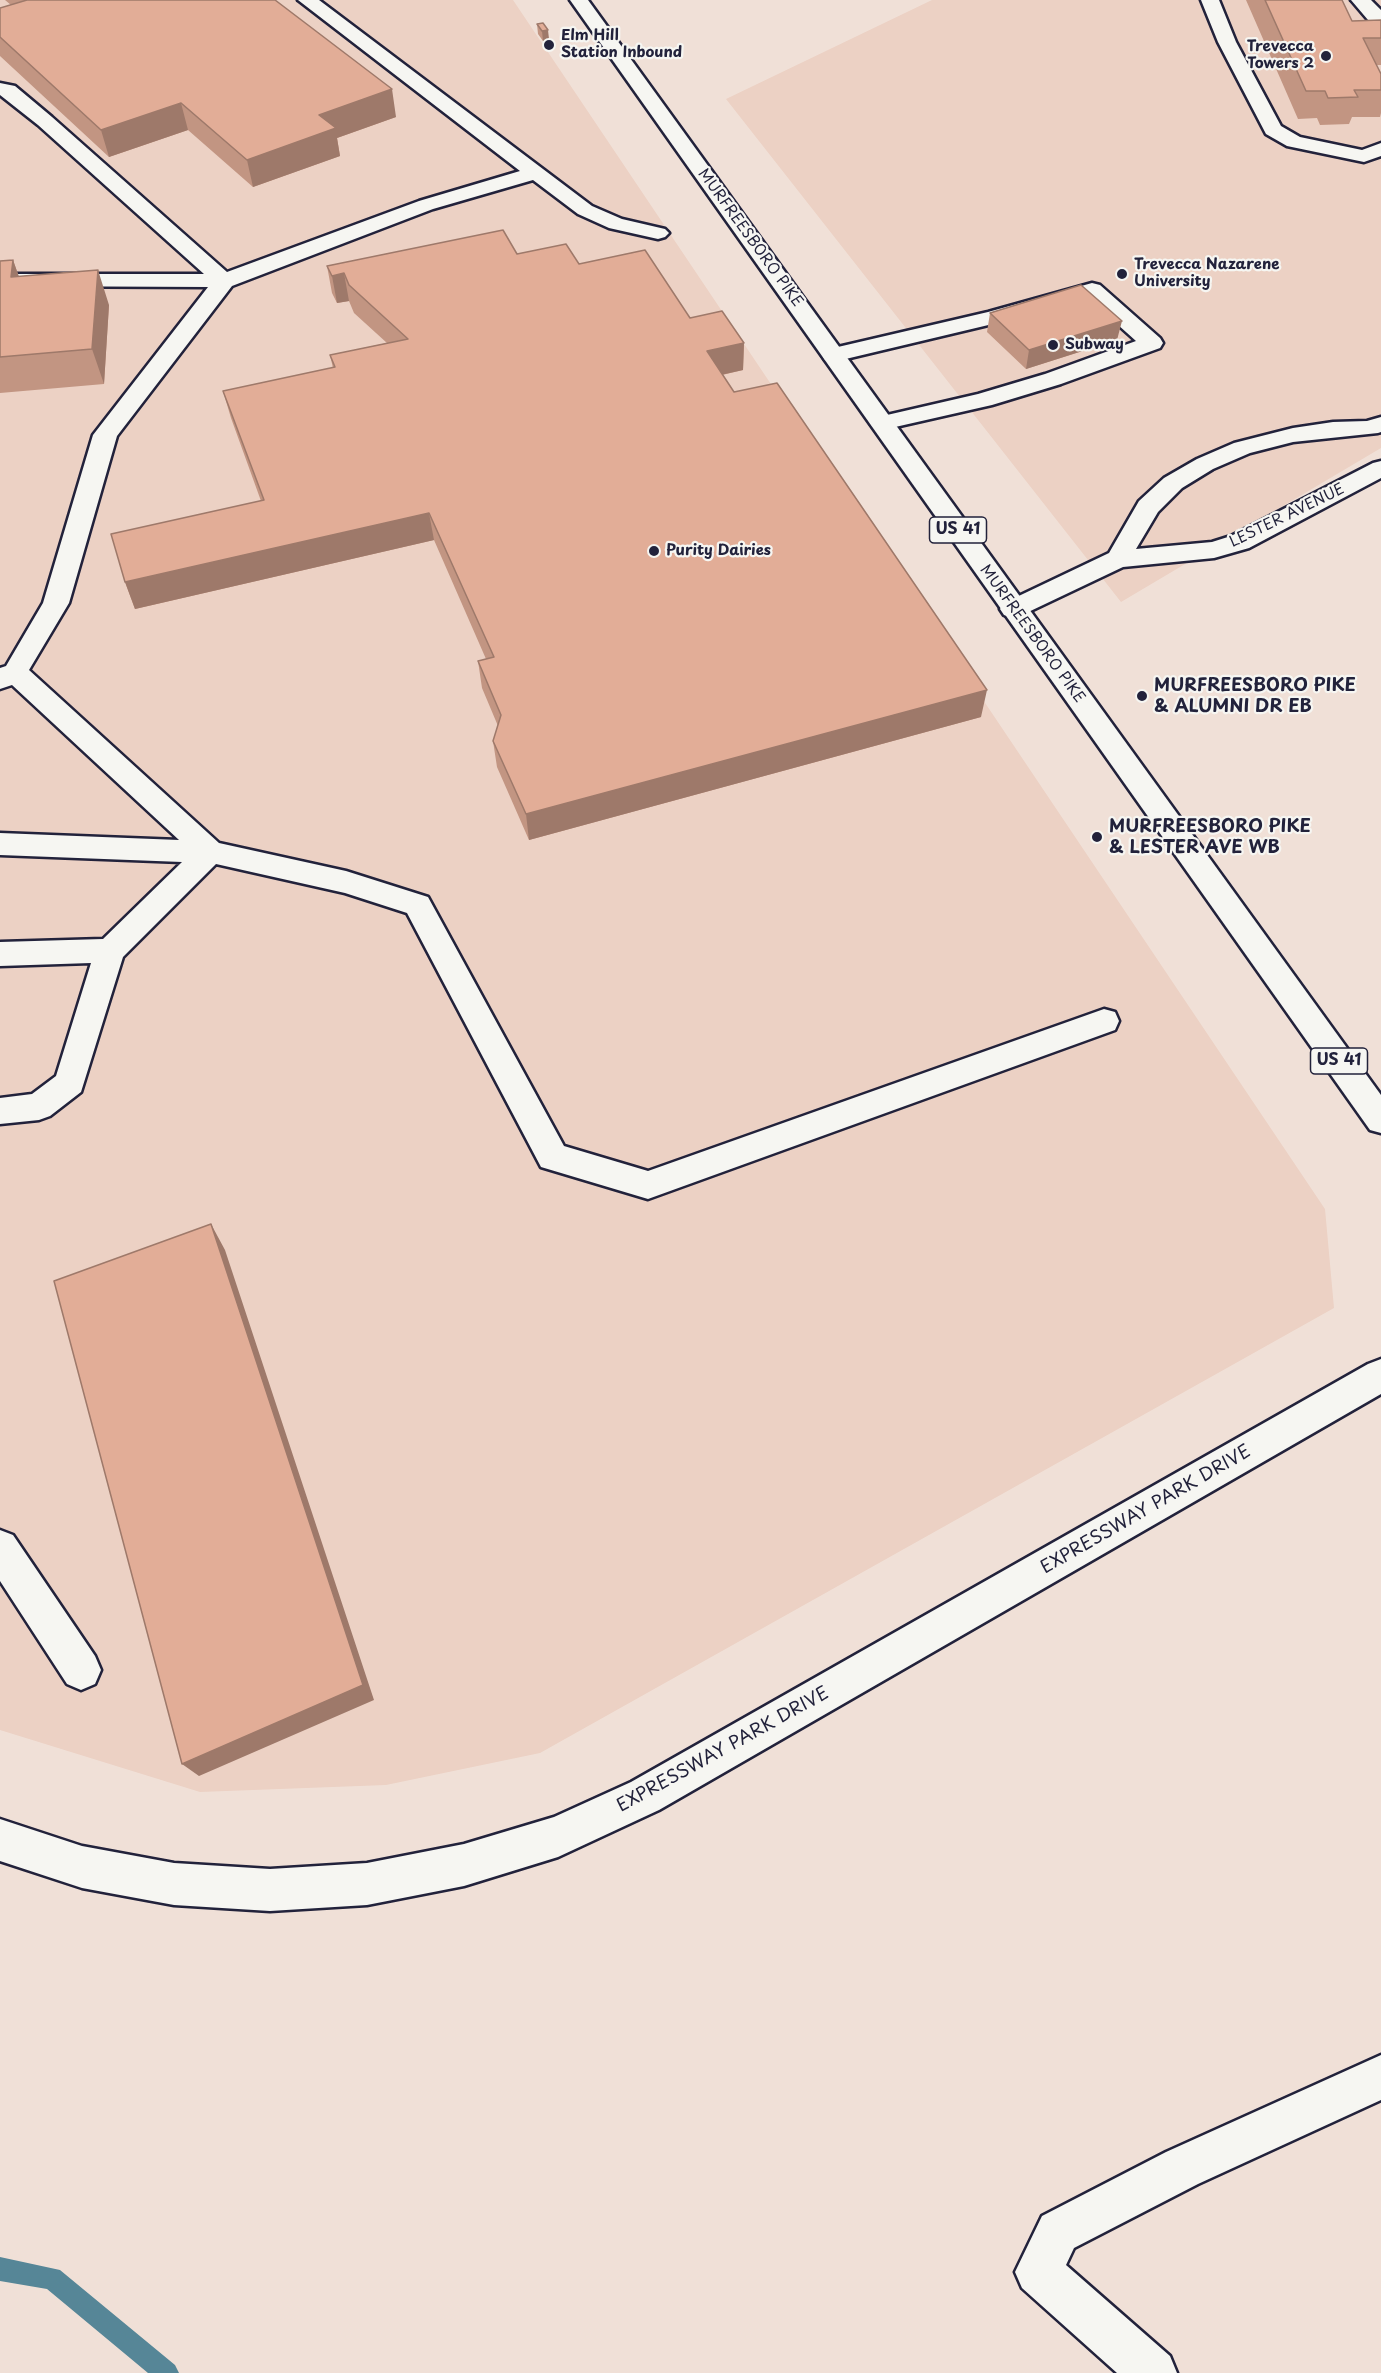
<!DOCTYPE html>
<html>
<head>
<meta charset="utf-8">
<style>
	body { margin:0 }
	canvas { display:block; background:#f0e0d7 }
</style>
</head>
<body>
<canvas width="1381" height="2373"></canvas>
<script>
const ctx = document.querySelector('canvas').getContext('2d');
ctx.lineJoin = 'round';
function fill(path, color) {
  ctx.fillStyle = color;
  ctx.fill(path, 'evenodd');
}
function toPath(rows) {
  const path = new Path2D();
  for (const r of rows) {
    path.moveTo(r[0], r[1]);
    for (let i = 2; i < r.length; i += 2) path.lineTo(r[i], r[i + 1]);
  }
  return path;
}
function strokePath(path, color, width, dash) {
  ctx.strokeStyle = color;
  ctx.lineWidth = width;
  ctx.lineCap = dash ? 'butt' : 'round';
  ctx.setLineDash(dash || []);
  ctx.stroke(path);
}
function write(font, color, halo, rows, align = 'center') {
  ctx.font = font + ' "Playpen Sans",sans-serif';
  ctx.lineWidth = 4.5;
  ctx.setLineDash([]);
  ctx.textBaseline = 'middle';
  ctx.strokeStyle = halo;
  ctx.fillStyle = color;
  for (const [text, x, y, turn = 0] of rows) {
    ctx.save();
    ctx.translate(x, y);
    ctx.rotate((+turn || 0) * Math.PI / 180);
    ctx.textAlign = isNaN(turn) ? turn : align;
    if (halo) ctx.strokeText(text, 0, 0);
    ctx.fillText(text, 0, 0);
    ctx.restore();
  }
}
fill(toPath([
	[0,0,513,0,1325,1209,1334,1308,540,1753,386,1785,200,1792,0,1730],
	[932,0,1381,0,1381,448,1121,602,726,99]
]), '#ecd1c4');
fill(toPath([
	[0,2257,60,2270,175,2365,179,2373,148,2373,47,2289,0,2281,0,2257]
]), '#568697');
const minor = toPath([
	[298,0,319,0,592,206,622,219,665,229,669,233,665,237,658,239,609,228,578,214,533,180,433,209,232,286,117,436,69,603,29,670,219,843,346,871,428,897,564,1146,648,1171,1104,1009,1115,1012,1119,1021,1115,1030,648,1199,541,1167,407,913,345,893,216,864,123,957,81,1092,50,1116,39,1120,0,1124,0,1098,32,1094,56,1076,91,963,0,966,0,942,103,939,182,862,0,855,0,833,179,840,12,685,0,689,0,668,6,666,43,603,93,435,208,287,0,286,0,274,204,274,38,125,0,95,0,83,15,86,52,117,227,272,419,201,520,171,298,0],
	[1201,0,1219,0,1236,42,1281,126,1300,137,1362,150,1381,143,1381,156,1364,162,1287,146,1266,134,1218,42,1201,0],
	[1351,0,1371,0,1381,10,1381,29,1374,27,1351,0],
	[1092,283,1100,285,1160,338,1163,343,1160,348,1061,384,992,405,882,430,874,428,870,423,874,418,978,394,1045,374,1136,341,1088,298,1001,322,833,362,825,360,822,355,825,350,988,312,1092,283],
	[1381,417,1381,432,1378,433,1293,442,1250,453,1213,469,1182,488,1158,512,1136,549,1212,542,1231,536,1373,463,1381,461,1381,478,1249,548,1214,558,1123,567,1022,615,1013,618,1004,615,1000,609,1004,603,1109,553,1139,501,1164,478,1197,459,1234,443,1293,428,1333,422,1367,421,1381,417],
	[1381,1359,1381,1394,659,1810,558,1857,464,1886,367,1905,270,1911,174,1905,82,1888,0,1861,0,1819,82,1846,174,1863,270,1869,367,1863,464,1844,554,1817,631,1782,1368,1364,1381,1359],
	[0,1530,13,1535,95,1656,101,1670,95,1684,81,1690,67,1684,0,1581,0,1530],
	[1381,2055,1381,2100,1198,2184,1074,2248,1066,2265,1170,2356,1177,2373,1117,2373,1022,2288,1015,2272,1042,2216,1166,2152,1381,2055]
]);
const major = toPath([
	[570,0,588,0,1381,1095,1381,1133,1370,1130,570,0]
]);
strokePath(minor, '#22223b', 5);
strokePath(major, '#22223b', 5);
fill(minor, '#f6f6f2');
fill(major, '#f6f6f2');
fill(toPath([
	[5,0,275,0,396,117,337,138,340,156,253,187,188,130,109,157,0,56,0,8,11,5],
	[1246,0,1342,0,1352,21,1381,20,1381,65,1376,65,1381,74,1381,113,1380,117,1352,117,1349,124,1320,125,1317,118,1298,119],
	[537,24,549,39,543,41,538,34],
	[517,254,579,264,744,343,743,370,722,375,734,392,981,717,529,840,497,767,493,741,498,726,482,688,478,661,486,659,434,540,135,609,125,582,261,501,231,418,223,391,333,368,330,355,387,343,354,313,349,301,337,303,332,293,327,266],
	[13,260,19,277,109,305,104,384,0,393,0,261],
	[990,313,1117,340,1026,369,987,332]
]), '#c29582');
fill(toPath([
	[548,30,549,39,543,41,542,31],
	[392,89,396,117,337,138,340,156,253,187,247,160,319,115],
	[181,103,188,130,109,157,101,130],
	[13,260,25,294,11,277],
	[98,270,109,305,104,384,92,349],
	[344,273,349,301,337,303,332,276],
	[1122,321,1117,340,1026,369,1029,350],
	[744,343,743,370,707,378,707,351],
	[429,513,434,540,135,609,125,582],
	[987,690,981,717,529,840,526,814],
	[211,1224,225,1250,374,1700,199,1776,182,1764]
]), '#9e796a');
const building = toPath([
	[27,0,275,0,392,89,319,115,336,128,247,160,181,103,101,130,0,37,0,8,27,0],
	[1265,0,1342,0,1352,21,1381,20,1381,38,1363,38,1381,74,1381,90,1354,90,1358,97,1328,98,1325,91,1306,91,1265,0],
	[543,23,548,30,542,31,537,24,543,23],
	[503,230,517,254,566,244,579,264,645,250,690,318,722,311,744,343,707,351,734,392,777,383,987,690,526,814,493,741,501,715,478,661,494,657,429,513,125,582,111,534,264,500,223,391,335,367,330,355,408,339,349,285,344,273,332,276,327,266,503,230],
	[13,260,11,277,98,270,92,349,0,357,0,261,13,260],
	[1081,285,1122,321,1029,350,990,313,1081,285],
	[211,1224,363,1685,182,1764,54,1281,211,1224]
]);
fill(building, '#e2ad97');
strokePath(building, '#9e796a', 1.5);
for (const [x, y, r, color] of [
	[549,45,6,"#22223b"],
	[1326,56,6,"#22223b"],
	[1122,274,6,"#22223b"],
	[1053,345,6,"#22223b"],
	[654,551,6,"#22223b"],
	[1142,696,6,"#22223b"],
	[1097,837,6,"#22223b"]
]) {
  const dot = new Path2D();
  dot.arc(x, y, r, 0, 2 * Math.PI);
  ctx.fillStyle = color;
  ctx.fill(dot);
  strokePath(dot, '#f6f6f2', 2);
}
write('bold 15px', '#22223b', '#f6f6f2', [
	["Elm Hill",561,36],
	["Station Inbound",561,53],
	["Trevecca",1314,47,"right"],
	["Towers 2",1314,64,"right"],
	["Trevecca Nazarene",1134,265],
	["University",1134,282],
	["Subway",1065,345],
	["Purity Dairies",666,551]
], 'left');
write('15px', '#22223b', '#f6f6f2', [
	["MURFREESBORO PIKE",750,238,54],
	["LESTER AVENUE",1287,516,-26],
	["MURFREESBORO PIKE",1032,634,54]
]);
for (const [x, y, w] of [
	[958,530,57],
	[1339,1061,57]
]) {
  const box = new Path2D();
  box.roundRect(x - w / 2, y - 13, w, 26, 4.5);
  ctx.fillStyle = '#f6f6f2';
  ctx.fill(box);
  strokePath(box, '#22223b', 1.5);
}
write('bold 16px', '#22223b', null, [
	["US 41",958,530],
	["US 41",1339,1061]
]);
write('bold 18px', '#22223b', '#f6f6f2', [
	["MURFREESBORO PIKE",1154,686],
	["& ALUMNI DR EB",1154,707],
	["MURFREESBORO PIKE",1109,827],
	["& LESTER AVE WB",1109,848]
], 'left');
write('18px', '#22223b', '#f6f6f2', [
	["EXPRESSWAY PARK DRIVE",1146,1510,-30],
	["EXPRESSWAY PARK DRIVE",723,1750,-29]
]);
</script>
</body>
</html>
